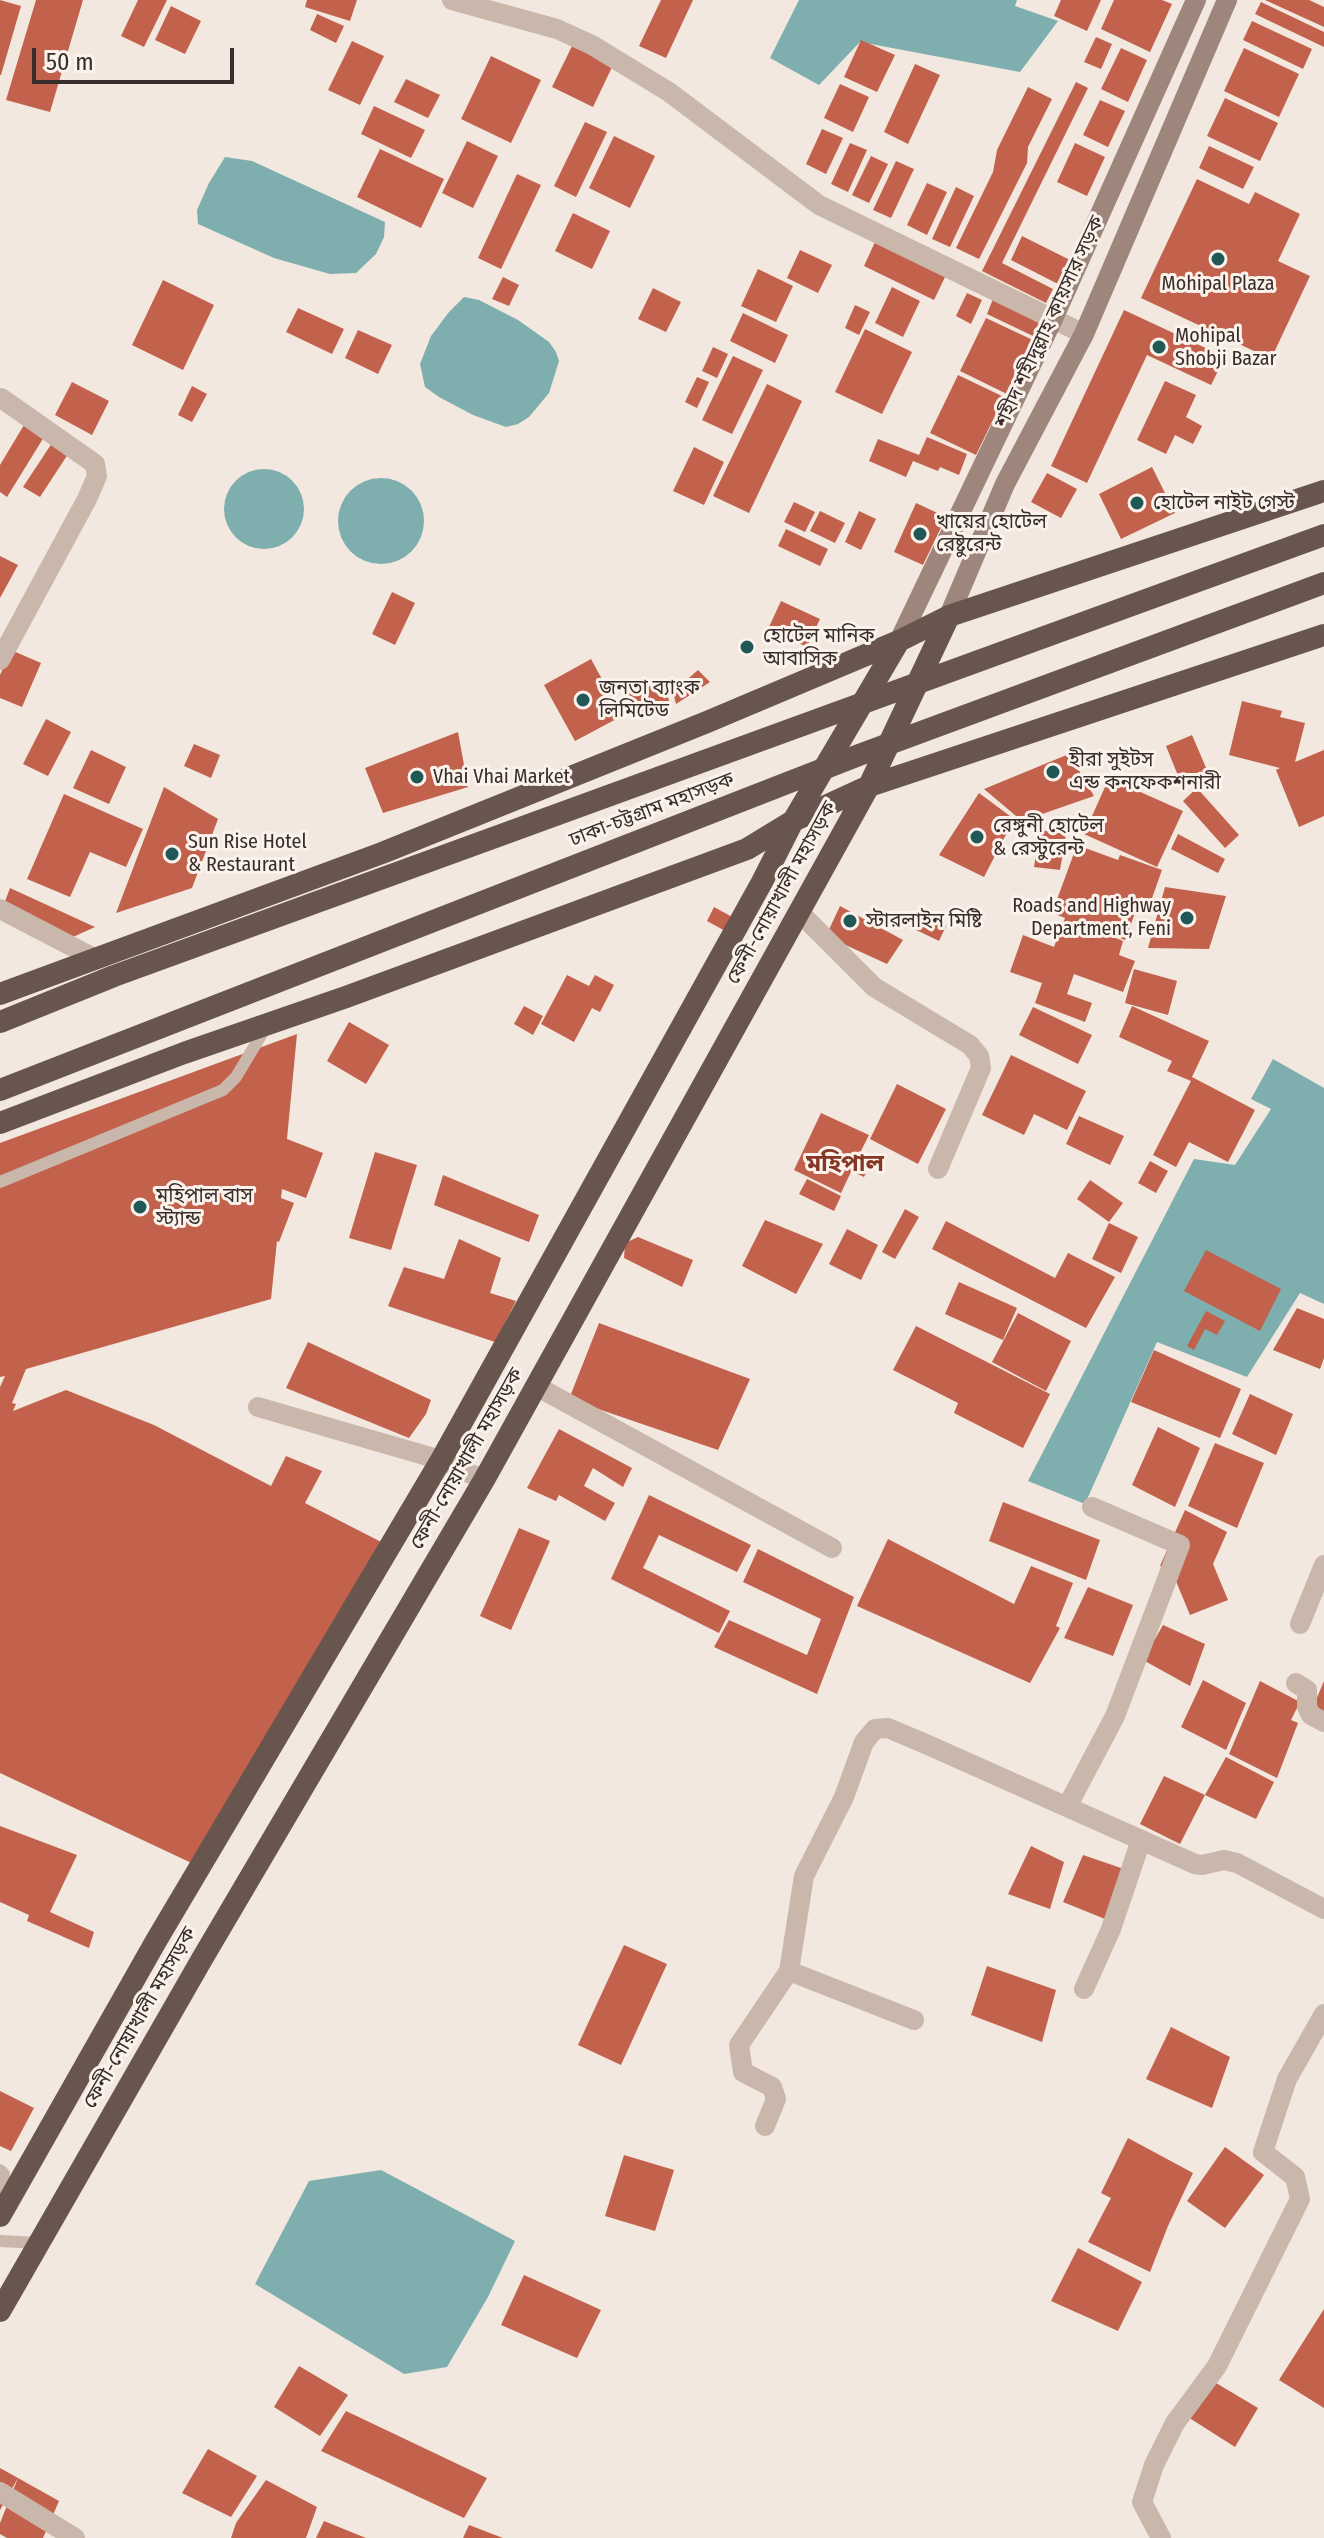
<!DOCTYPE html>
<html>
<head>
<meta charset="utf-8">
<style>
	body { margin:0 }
	#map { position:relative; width:1324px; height:2538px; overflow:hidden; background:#f2e8df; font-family:"Fira Sans Condensed",sans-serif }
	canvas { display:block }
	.scale { position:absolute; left:32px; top:48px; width:202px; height:36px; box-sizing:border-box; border:4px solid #382d2a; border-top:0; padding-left:10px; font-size:24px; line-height:28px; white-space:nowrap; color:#382d2a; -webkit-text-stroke:6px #faf2eb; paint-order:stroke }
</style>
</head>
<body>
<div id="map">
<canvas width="1324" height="2538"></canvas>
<div class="scale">50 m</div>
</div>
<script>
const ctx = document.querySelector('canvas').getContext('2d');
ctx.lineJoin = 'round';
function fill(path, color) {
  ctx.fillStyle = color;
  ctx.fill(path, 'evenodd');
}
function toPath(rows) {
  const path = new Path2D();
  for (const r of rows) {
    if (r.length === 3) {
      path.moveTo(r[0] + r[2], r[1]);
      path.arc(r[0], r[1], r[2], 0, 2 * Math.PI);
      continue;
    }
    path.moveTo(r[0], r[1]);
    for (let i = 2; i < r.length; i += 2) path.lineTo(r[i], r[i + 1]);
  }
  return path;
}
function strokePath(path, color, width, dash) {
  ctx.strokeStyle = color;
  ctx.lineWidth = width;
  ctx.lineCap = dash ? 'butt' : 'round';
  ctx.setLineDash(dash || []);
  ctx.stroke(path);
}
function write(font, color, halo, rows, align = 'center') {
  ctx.font = font + ' "Fira Sans Condensed","Noto Sans Bengali",sans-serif';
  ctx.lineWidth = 6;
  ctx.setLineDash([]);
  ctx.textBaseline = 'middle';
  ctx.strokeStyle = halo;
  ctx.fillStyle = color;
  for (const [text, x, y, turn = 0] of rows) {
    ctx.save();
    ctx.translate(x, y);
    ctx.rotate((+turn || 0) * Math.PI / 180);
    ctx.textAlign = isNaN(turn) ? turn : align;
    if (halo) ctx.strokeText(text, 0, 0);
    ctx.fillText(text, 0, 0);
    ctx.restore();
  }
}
fill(toPath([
	[799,0,1017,0,1015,6,1058,21,1020,72,860,42,819,85,770,58],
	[225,157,252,161,385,222,384,237,376,254,356,273,330,274,274,258,198,224,197,210,209,183],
	[464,297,479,300,518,320,549,342,556,352,559,361,549,393,529,417,518,424,506,427,473,415,439,397,425,387,420,364,431,336,449,312],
	[264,509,40],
	[381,521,43],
	[1273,1059,1324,1088,1324,1304,1300,1293,1247,1377,1157,1342,1085,1504,1028,1481,1194,1159,1235,1165,1271,1109,1251,1099],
	[381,2170,515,2241,488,2297,447,2367,404,2374,255,2284,309,2181]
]), '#7eaeae');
fill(toPath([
	[0,0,21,6,1,75,0,75],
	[36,0,83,0,50,112,6,100],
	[138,0,167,0,144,47,121,36],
	[307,0,357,0,350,21,305,7],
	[661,0,693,0,666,58,639,46],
	[1061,0,1101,0,1087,31,1054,16],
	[1114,0,1162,0,1172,4,1150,52,1101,29],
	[1265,0,1309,0,1324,7,1324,27],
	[1261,2,1324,32,1324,47,1255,14],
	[171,6,201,21,185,54,155,40],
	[317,14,344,26,336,43,310,30],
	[1252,21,1312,49,1303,69,1243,40],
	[1096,37,1112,44,1101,69,1084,62],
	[861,40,895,55,877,92,844,77],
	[352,41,384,56,360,105,328,90],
	[573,44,614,63,593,107,552,87],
	[1121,48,1147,60,1128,102,1101,89],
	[1244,48,1299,74,1279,117,1224,91],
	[491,56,541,80,511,143,461,119],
	[915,64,940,75,908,144,884,132],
	[406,79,440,95,428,118,394,102],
	[1076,82,1088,88,1002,263,1053,289,1046,303,982,271],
	[840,84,869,97,853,132,824,118],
	[1028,87,1052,99,1028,147,1027,163,979,259,956,248,993,172,997,150],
	[1225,98,1278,123,1260,161,1207,136],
	[1100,100,1125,111,1108,147,1083,135],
	[374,106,425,130,411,158,361,134],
	[585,122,607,132,576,197,554,186],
	[822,129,843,138,826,174,806,164],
	[614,136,655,156,630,208,589,188],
	[467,141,498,156,473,208,442,193],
	[850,143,867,150,848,192,831,184],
	[1075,143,1105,157,1087,196,1057,182],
	[1209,146,1254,167,1243,189,1199,168],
	[380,149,444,179,421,228,357,197],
	[871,156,888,164,869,203,852,195],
	[896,161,914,169,891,218,873,210],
	[517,174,541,185,501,269,478,258],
	[1197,179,1249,204,1255,192,1300,214,1278,261,1310,276,1271,359,1141,298],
	[927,183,947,192,927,235,907,225],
	[956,187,974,196,950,247,932,239],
	[573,213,610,231,592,269,555,251],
	[1022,236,1070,260,1058,284,1011,260],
	[875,242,946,275,934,300,864,266],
	[800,250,832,265,818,293,787,278],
	[758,269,793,286,776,322,741,306],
	[503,277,519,285,509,306,492,299],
	[163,280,214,305,183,370,132,345],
	[892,287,920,301,903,337,875,323],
	[653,288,681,302,666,332,638,319],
	[967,293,982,300,971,324,956,316],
	[993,299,1042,322,1035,337,987,314],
	[855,305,870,312,859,335,845,328],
	[298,308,344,329,332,354,286,332],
	[1124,310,1225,357,1211,385,1147,355,1087,483,1051,466],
	[743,313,788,335,775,363,730,341],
	[986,318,1037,342,1011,396,960,371],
	[865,329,912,352,882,414,835,392],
	[358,330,392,345,378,374,345,358],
	[713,347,728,354,717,378,702,371],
	[733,356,763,370,732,434,702,420],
	[958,375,1004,397,976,455,930,433],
	[697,377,709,382,697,408,685,402],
	[1165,381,1196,395,1186,417,1202,426,1193,444,1175,435,1166,454,1137,440],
	[72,382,109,401,92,435,55,415],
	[767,384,802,401,749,513,713,496],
	[192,386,207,394,192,422,178,415],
	[24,425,44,437,7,497,0,492,0,465],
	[927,437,967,454,959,475,940,467,938,471,913,461,906,477,869,461,878,439,919,455],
	[54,440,70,451,40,497,23,487],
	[694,447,724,462,704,505,673,491],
	[1152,467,1175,513,1121,539,1099,494],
	[1047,473,1077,489,1061,518,1031,502],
	[794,502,815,512,805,532,784,522],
	[916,503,946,517,923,565,894,552],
	[820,511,845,523,835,543,810,531],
	[859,511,876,519,861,550,845,542],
	[786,529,828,549,820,566,778,546],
	[0,556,18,565,0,598],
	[392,592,415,603,395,645,372,634],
	[781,601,820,619,807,647,768,629],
	[11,650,41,663,22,707,0,698,0,675],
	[591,659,622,716,575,741,544,685],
	[698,670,710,682,676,704,673,692],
	[663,682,671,707,633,719,625,694],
	[1242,701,1282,711,1280,717,1305,723,1295,762,1324,750,1324,816,1299,827,1276,770,1280,768,1229,755],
	[46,719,71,732,48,776,23,764],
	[458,732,468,787,383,813,365,768],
	[1192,735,1210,777,1183,788,1166,746],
	[194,744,220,755,211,778,184,766],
	[91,750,126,767,109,804,73,788],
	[1069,754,1094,796,1022,821,984,789],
	[1109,778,1183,811,1157,867,1084,834],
	[164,787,218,819,192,888,116,913],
	[1197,788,1239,835,1225,848,1183,801],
	[979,793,1014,819,984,877,939,855],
	[64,794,143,829,126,867,90,852,70,897,27,879],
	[1040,830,1066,834,1060,870,1034,867],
	[1178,834,1225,859,1218,873,1171,849],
	[1077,845,1118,860,1120,855,1162,870,1151,901,1141,897,1125,940,1089,927,1123,941,1119,955,1135,961,1123,992,1074,974,1067,994,1092,1003,1085,1022,1035,1003,1042,983,1010,972,1023,935,1054,947,1065,918,1052,913],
	[1165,887,1226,896,1209,949,1148,948],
	[10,888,95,927,73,937,4,904],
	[840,906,903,940,887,964,826,936],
	[714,907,736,919,729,933,707,921],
	[913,911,946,926,939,941,906,925],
	[1134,969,1177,981,1168,1015,1125,1003],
	[567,975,589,986,595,975,614,985,600,1012,592,1008,574,1042,541,1024],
	[524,1006,543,1016,533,1035,514,1024],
	[1132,1006,1209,1041,1192,1077,1255,1110,1228,1162,1189,1142,1176,1167,1153,1155,1191,1081,1167,1071,1172,1061,1119,1037],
	[1033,1007,1092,1035,1078,1064,1019,1035],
	[349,1022,389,1045,366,1084,327,1061],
	[297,1034,287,1139,323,1153,306,1198,282,1189,281,1198,294,1203,279,1242,277,1241,271,1299,26,1369,12,1403,16,1404,13,1411,66,1390,154,1425,271,1486,286,1456,322,1471,305,1503,395,1549,200,1867,0,1773,0,1387,5,1376,0,1377,0,1143],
	[1011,1055,1086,1091,1067,1130,1034,1114,1024,1135,982,1115],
	[897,1084,946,1109,918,1164,870,1139],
	[821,1113,869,1135,861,1151,873,1157,864,1177,853,1172,859,1155,841,1193,794,1170],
	[1079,1116,1124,1136,1110,1165,1066,1144],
	[375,1152,417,1165,391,1250,349,1238],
	[1150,1161,1168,1171,1156,1193,1138,1183],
	[443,1175,539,1215,529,1242,434,1205],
	[807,1179,841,1196,834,1211,799,1194],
	[1090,1180,1123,1203,1109,1222,1077,1199],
	[905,1209,919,1217,895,1259,882,1252],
	[765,1220,823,1244,796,1294,742,1266],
	[946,1221,1055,1278,1068,1253,1115,1277,1086,1328,932,1249],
	[1109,1223,1138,1237,1121,1273,1092,1259],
	[847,1229,878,1245,861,1280,829,1264],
	[638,1237,693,1260,682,1287,624,1258,625,1243],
	[459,1239,501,1258,490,1293,516,1301,495,1342,388,1306,404,1267,444,1279],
	[1206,1250,1281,1289,1260,1331,1184,1291],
	[959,1282,1017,1308,1003,1340,945,1314],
	[1297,1308,1324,1319,1324,1358,1320,1369,1273,1350],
	[1206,1311,1225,1321,1217,1335,1205,1329,1194,1350,1187,1346],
	[1018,1313,1071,1341,1046,1391,992,1362],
	[599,1323,750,1379,718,1450,569,1399],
	[916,1326,1050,1394,1023,1448,954,1413,958,1403,893,1370],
	[308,1342,431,1400,426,1414,409,1438,286,1388],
	[1154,1350,1241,1389,1220,1438,1131,1402],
	[1250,1394,1293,1414,1276,1455,1232,1434],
	[1158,1427,1200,1448,1175,1507,1132,1485],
	[559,1429,632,1468,623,1487,593,1468,584,1486,615,1503,605,1521,559,1495,556,1501,527,1488],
	[1215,1443,1264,1463,1237,1528,1188,1506],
	[649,1495,751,1545,737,1572,659,1535,643,1568,730,1611,719,1633,611,1579],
	[1003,1502,1100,1540,1086,1580,989,1541],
	[1185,1510,1227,1532,1213,1564,1228,1600,1190,1615,1173,1574,1177,1573,1160,1566],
	[519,1528,550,1541,511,1630,480,1616],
	[888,1539,1014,1604,1031,1566,1073,1583,1056,1626,1060,1628,1030,1683,857,1606],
	[758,1549,854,1597,817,1694,714,1647,729,1620,807,1655,821,1619,743,1582],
	[1088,1587,1133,1605,1113,1656,1064,1638],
	[1163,1625,1205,1644,1190,1686,1143,1660],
	[1203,1680,1246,1703,1226,1750,1181,1727],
	[1260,1681,1300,1702,1291,1720,1298,1723,1277,1778,1229,1754],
	[1324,1681,1324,1713,1313,1707],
	[1226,1757,1274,1782,1256,1819,1205,1795],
	[1164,1776,1205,1795,1180,1844,1140,1824],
	[0,1826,77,1855,50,1912,94,1932,89,1948,27,1921,29,1915,0,1902],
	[1031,1846,1064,1862,1050,1909,1008,1894],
	[1083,1855,1124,1869,1105,1919,1063,1902],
	[624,1945,667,1964,621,2065,578,2045],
	[987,1966,1056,1990,1042,2042,971,2015],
	[1171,2027,1230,2057,1212,2108,1146,2079],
	[0,2091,34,2108,11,2151,0,2146],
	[1128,2138,1193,2173,1168,2226,1150,2272,1088,2242,1111,2198,1101,2193],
	[1225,2147,1264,2175,1225,2228,1187,2201],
	[624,2155,674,2170,655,2231,605,2216],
	[1078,2248,1142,2282,1118,2331,1051,2301],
	[524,2275,601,2310,577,2358,501,2325],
	[1324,2309,1324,2408,1279,2380],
	[299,2366,348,2395,320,2436,274,2407],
	[1201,2374,1258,2408,1235,2447,1180,2412],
	[346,2411,487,2478,464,2518,321,2451],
	[208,2449,257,2476,231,2517,182,2493],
	[0,2468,18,2478,0,2510],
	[18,2478,59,2501,43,2538,7,2538,0,2534,0,2523],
	[266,2480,317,2507,306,2538,231,2538,236,2523],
	[324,2521,366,2538,316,2538],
	[469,2525,503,2538,463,2538]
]), '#c2624c');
strokePath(toPath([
	[0,1182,223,1090,236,1077,266,1027],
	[0,2170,4,2174,4,2179,0,2189],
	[0,2241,39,2243]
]), '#cab7ab', 12);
strokePath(toPath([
	[452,0,557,29,592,45,669,92,819,205,1084,334],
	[0,660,87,499,97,476,95,464,1,398],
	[0,909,96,959],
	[799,912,874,987,970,1045,979,1056,981,1068,938,1169],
	[536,1386,832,1548],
	[258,1407,441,1460,484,1480],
	[1300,1624,1324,1565],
	[1296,1683,1307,1690,1307,1707,1311,1715,1324,1722],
	[1067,1807,1115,1716,1180,1545,1092,1507],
	[789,1971,914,2020],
	[1084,1989,1111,1929,1141,1840],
	[765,2126,776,2099,772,2087,743,2072,739,2045,789,1971,804,1876,844,1797,864,1742,875,1729,888,1728,928,1745,1195,1864,1202,1865,1224,1860,1237,1863,1324,1909],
	[0,2492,75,2538],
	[1161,2538,1142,2502,1154,2465,1175,2423,1217,2366,1300,2199,1295,2177,1263,2152,1287,2079,1324,2014]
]), '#cab7ab', 20);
strokePath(toPath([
	[949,616,1005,484,1084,334,1227,0],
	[899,641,1053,319,1196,0]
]), '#9e867c', 20);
strokePath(toPath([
	[0,994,382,853,707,722,899,641,949,616,1324,491],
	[0,1123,184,1053,346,997,747,849,793,821,869,786,1324,635],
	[0,2216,156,1941,441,1460,762,882,793,821,899,641],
	[0,2311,202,1959,484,1480,869,786,949,616]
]), '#68564e', 22);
strokePath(toPath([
	[0,1022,114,976,1324,535],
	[0,1090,859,755,1324,583]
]), '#68564e', 22);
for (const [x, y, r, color] of [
	[1218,259,8,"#205858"],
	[1159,347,8,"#205858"],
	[1137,503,8,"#205858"],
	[920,534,8,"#205858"],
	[747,647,8,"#205858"],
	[583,700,8,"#205858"],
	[1053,772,8,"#205858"],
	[417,777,8,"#205858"],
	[977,837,8,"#205858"],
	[172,854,8,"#205858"],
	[1187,918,8,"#205858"],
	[850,921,8,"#205858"],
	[140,1207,8,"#205858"]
]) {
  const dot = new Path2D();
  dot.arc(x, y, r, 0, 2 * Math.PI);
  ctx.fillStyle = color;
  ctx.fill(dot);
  strokePath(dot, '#faf2eb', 3);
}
write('20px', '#382d2a', '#faf2eb', [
	["Mohipal Plaza",1218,284,"center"],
	["Mohipal",1175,336],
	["Shobji Bazar",1175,359],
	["হোটেল নাইট গেস্ট",1153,503],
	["খায়ের হোটেল",936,522],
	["রেষ্টুরেন্ট",936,545],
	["হোটেল মানিক",763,636],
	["আবাসিক",763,659],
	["জনতা ব্যাংক",599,688],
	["লিমিটেড",599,711],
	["হীরা সুইটস",1069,760],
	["এন্ড কনফেকশনারী",1069,783],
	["Vhai Vhai Market",433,777],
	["রেঙ্গুনী হোটেল",993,826],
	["& রেস্টুরেন্ট",993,849],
	["Sun Rise Hotel",188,842],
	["& Restaurant",188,865],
	["Roads and Highway",1171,906,"right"],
	["Department, Feni",1171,929,"right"],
	["স্টারলাইন মিষ্টি",866,921],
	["মহিপাল বাস",156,1196],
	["স্ট্যান্ড",156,1219]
], 'left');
write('20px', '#382d2a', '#faf2eb', [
	["শহীদ শহীদুল্লাহ কায়সার সড়ক",1050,322,-65],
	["ঢাকা-চট্টগ্রাম মহাসড়ক",652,810,-21],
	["ফেনী-নোয়াখালী মহাসড়ক",782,893,-61],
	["ফেনী-নোয়াখালী মহাসড়ক",467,1459,-60],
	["ফেনী-নোয়াখালী মহাসড়ক",140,2018,-60]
]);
write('bold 24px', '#853625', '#faf2eb', [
	["মহিপাল",845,1164]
]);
</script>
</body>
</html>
